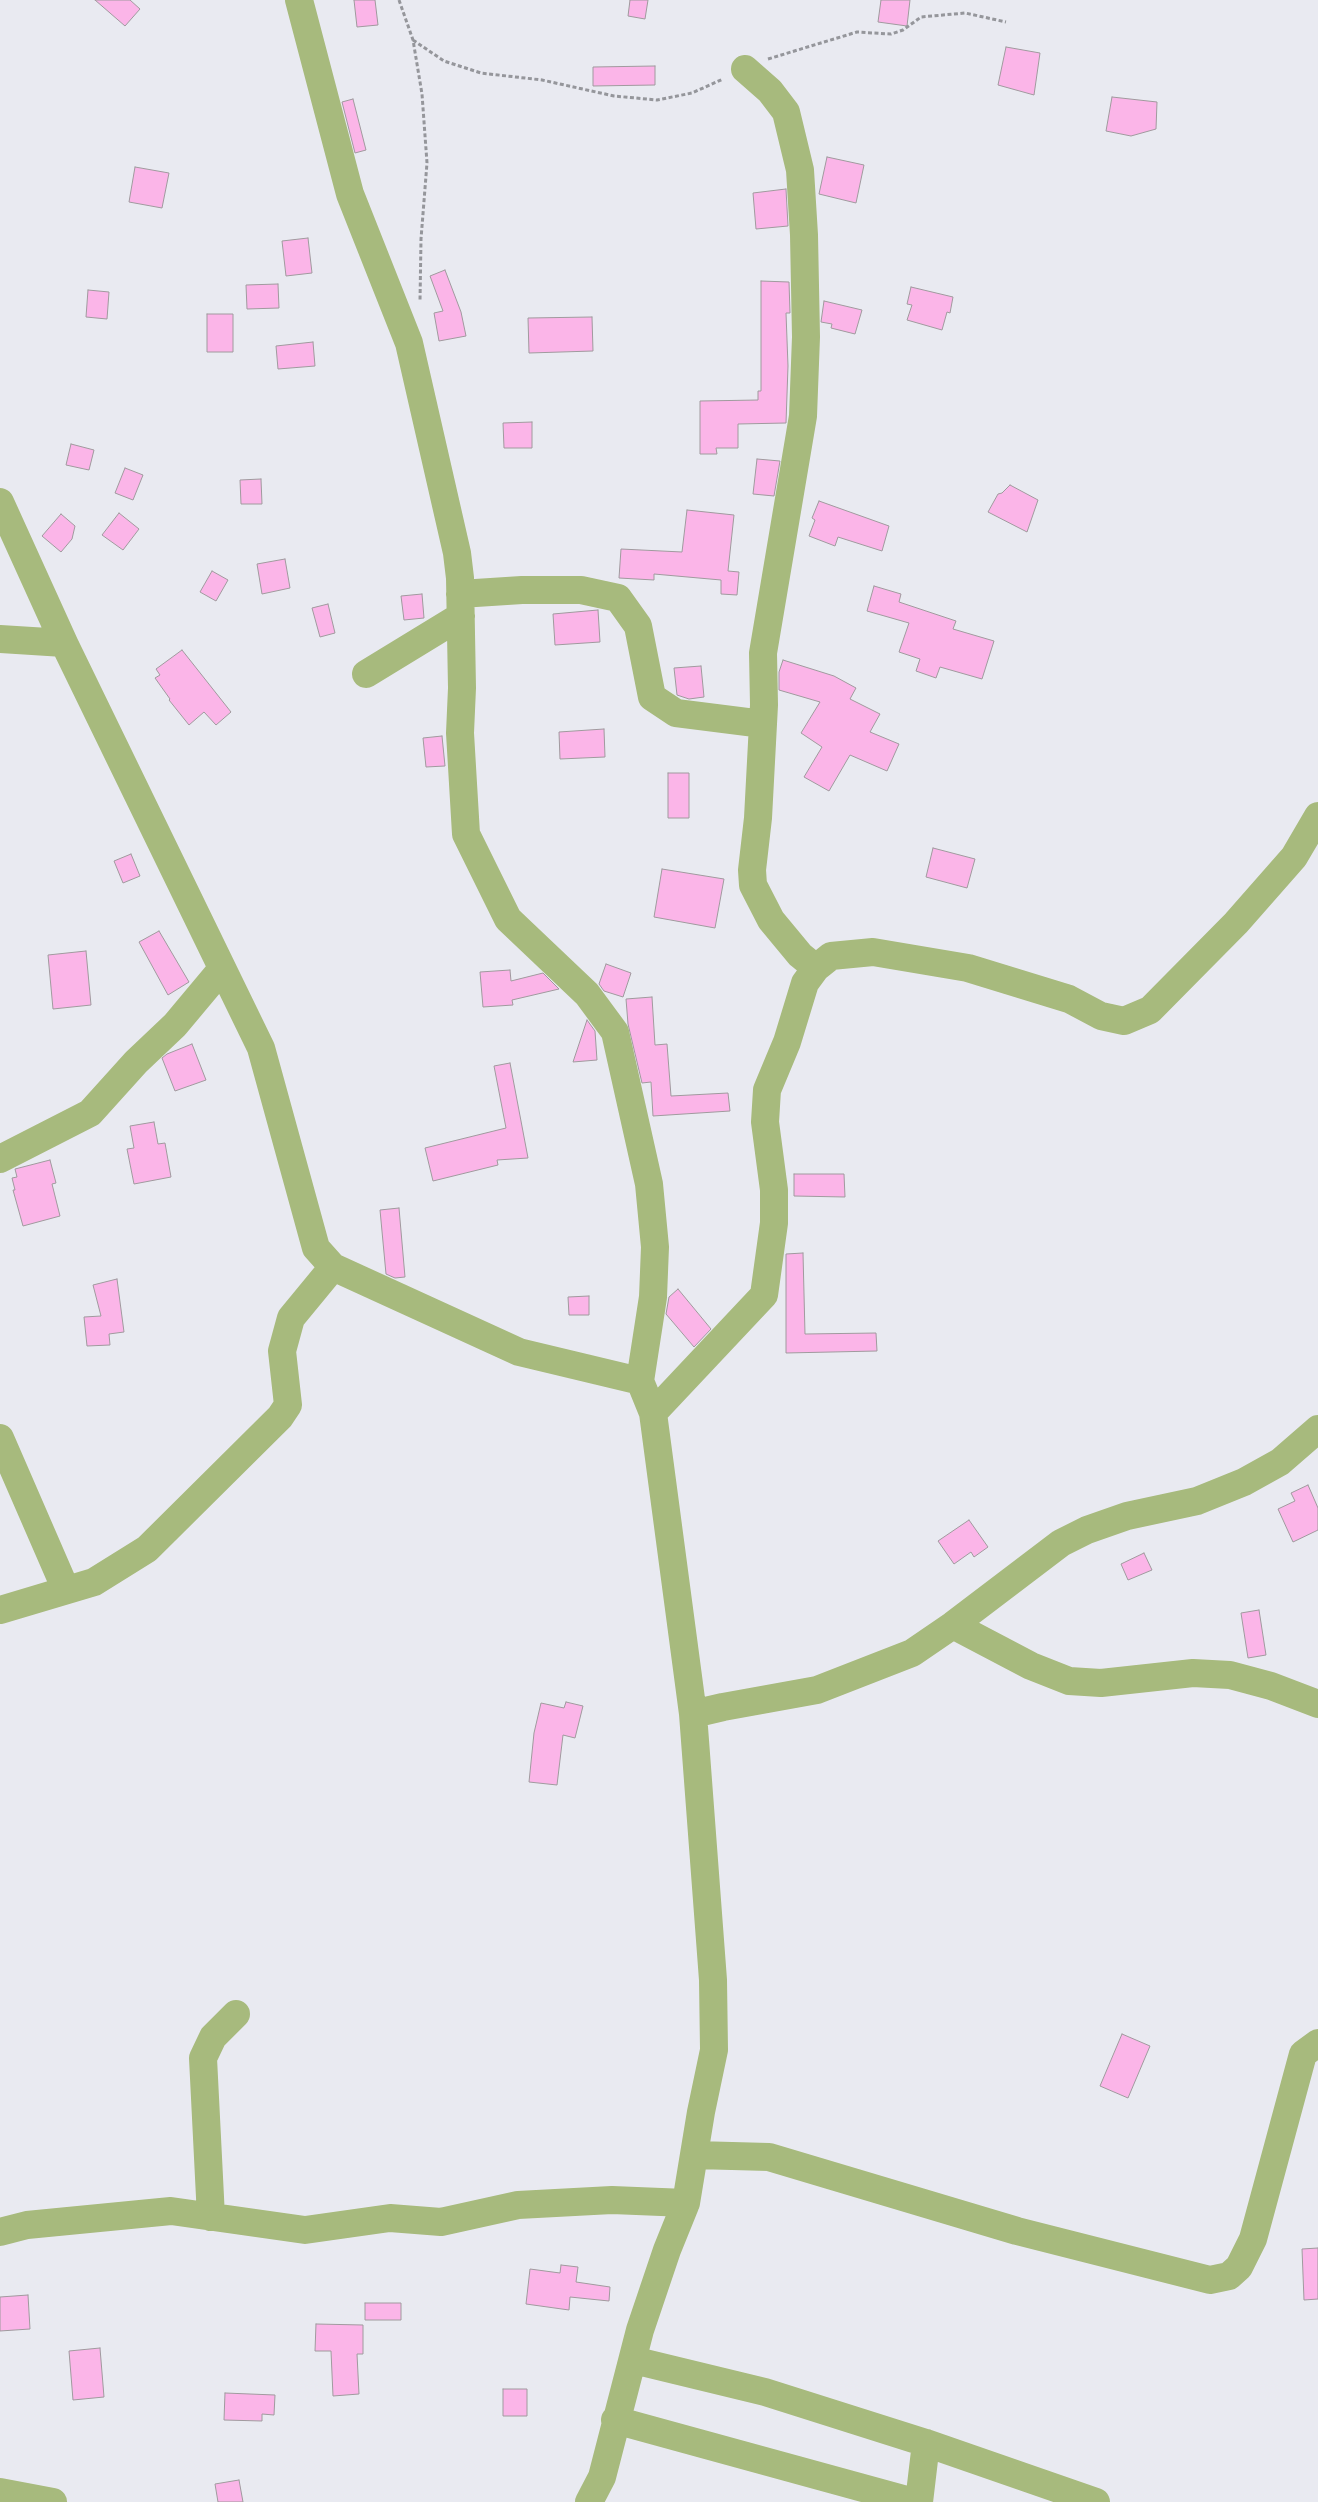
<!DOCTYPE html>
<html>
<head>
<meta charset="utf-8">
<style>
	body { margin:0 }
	canvas { display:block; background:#e9eaf1 }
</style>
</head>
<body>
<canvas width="1318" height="2502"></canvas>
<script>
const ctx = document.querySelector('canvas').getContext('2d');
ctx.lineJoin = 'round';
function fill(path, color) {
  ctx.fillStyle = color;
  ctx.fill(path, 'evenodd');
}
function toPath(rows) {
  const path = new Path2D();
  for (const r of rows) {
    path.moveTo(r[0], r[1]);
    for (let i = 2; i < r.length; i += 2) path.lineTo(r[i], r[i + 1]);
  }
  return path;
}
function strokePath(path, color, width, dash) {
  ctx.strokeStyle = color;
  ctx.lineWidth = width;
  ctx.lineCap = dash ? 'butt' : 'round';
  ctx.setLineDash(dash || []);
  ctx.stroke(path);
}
const building = toPath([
	[95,0,130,0,140,9,125,26,95,0],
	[354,0,375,0,378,25,357,27,354,0],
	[630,0,648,0,645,19,628,16,630,0],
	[881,0,910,0,907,26,878,22,881,0],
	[1006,47,1040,53,1034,95,998,85,1006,47],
	[655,66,655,85,593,86,593,67,655,66],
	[1112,97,1157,102,1156,129,1131,136,1106,131,1112,97],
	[353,99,366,150,355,153,342,102,353,99],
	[827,157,864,165,856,203,819,194,827,157],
	[135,167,169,173,162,208,129,202,135,167],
	[786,189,788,226,756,229,753,193,786,189],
	[308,238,312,273,286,276,282,241,308,238],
	[445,270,461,312,466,336,439,341,434,313,443,311,430,276,445,270],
	[761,281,789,282,790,313,786,313,788,366,786,423,738,424,738,448,716,448,717,454,700,454,700,401,758,400,758,391,761,391,761,281],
	[278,284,279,308,247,309,246,285,278,284],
	[911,287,953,297,950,313,947,312,942,330,907,320,912,305,907,304,911,287],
	[88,290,109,292,107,319,86,317,88,290],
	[824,301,862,310,855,334,831,328,832,324,821,322,824,301],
	[207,314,233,314,233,352,207,352,207,314],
	[592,317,593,351,529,353,528,318,592,317],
	[313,342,315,366,278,369,276,346,313,342],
	[532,422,532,448,504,448,503,423,532,422],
	[71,444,94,450,89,470,66,465,71,444],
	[757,459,780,461,774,496,753,494,757,459],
	[125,468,143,475,133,500,115,493,125,468],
	[261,479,262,504,241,504,240,480,261,479],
	[1010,485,1038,500,1027,532,988,512,998,494,1002,493,1010,485],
	[819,501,889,526,882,551,838,537,835,546,809,536,815,520,812,518,819,501],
	[687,510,734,515,728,571,739,572,737,595,721,594,721,580,654,574,654,580,619,578,621,549,682,552,687,510],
	[119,513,139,529,123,550,102,535,119,513],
	[61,514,75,526,72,539,61,552,42,536,61,514],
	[285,559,290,588,262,594,257,564,285,559],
	[212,571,228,580,216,601,200,592,212,571],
	[874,586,901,594,899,602,956,621,953,629,994,641,982,679,940,667,936,678,916,671,920,659,899,652,909,623,867,611,874,586],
	[422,594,424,618,404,620,401,596,422,594],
	[328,604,335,633,320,637,312,608,328,604],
	[598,610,600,642,555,645,553,614,598,610],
	[182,650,231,712,216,725,204,712,189,725,169,700,170,699,155,678,160,675,156,669,182,650],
	[783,660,834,676,856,688,850,699,880,714,870,732,899,744,887,771,850,755,829,791,804,777,822,747,801,733,820,702,779,690,779,672,783,660],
	[701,666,704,697,689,699,677,695,674,668,701,666],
	[604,729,605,757,560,759,559,732,604,729],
	[442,736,445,766,426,767,423,738,442,736],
	[668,773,689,773,689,818,668,818,668,773],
	[933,848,975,859,967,888,926,877,933,848],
	[131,854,140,876,123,883,114,861,131,854],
	[662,869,724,879,715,928,654,917,662,869],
	[159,931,189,982,168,995,139,942,159,931],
	[86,951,91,1005,53,1009,48,955,86,951],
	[606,964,631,973,623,997,604,991,599,984,606,964],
	[510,970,511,981,543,973,559,989,512,1000,513,1005,483,1007,480,972,510,970],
	[652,997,655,1045,667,1044,671,1096,728,1093,730,1111,653,1116,651,1082,642,1083,628,1024,626,999,652,997],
	[587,1020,595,1031,597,1060,573,1062,587,1020],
	[192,1044,206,1080,175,1091,162,1058,167,1054,192,1044],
	[510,1063,528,1158,497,1160,498,1165,433,1181,425,1148,506,1128,494,1066,510,1063],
	[154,1122,158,1144,165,1143,171,1177,134,1184,127,1149,134,1148,130,1126,154,1122],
	[50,1160,56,1183,52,1184,60,1216,23,1226,13,1190,15,1190,12,1178,17,1177,15,1169,50,1160],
	[794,1174,844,1174,845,1197,794,1196,794,1174],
	[399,1208,405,1277,395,1278,386,1274,380,1210,399,1208],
	[803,1253,805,1334,876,1333,877,1351,786,1353,786,1254,803,1253],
	[117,1279,124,1332,109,1334,110,1345,87,1346,84,1317,101,1316,93,1285,117,1279],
	[678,1289,711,1329,694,1347,666,1314,669,1297,678,1289],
	[589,1296,589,1315,569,1315,568,1297,589,1296],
	[1308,1485,1318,1508,1318,1530,1293,1542,1278,1509,1295,1501,1291,1493,1308,1485],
	[969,1520,988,1547,974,1557,971,1552,954,1564,938,1541,969,1520],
	[1144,1553,1152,1570,1128,1580,1121,1564,1144,1553],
	[1259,1610,1266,1655,1248,1658,1241,1613,1259,1610],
	[566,1702,583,1706,575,1738,563,1735,557,1785,529,1782,534,1733,541,1703,564,1708,566,1702],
	[1122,2034,1150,2046,1128,2098,1100,2086,1122,2034],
	[1318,2248,1318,2299,1304,2300,1302,2249,1318,2248],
	[561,2265,578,2267,576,2282,610,2287,609,2301,570,2297,569,2310,526,2304,530,2269,560,2273,561,2265],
	[28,2295,30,2329,0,2331,0,2297,28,2295],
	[365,2303,401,2303,401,2320,365,2320,365,2303],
	[316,2324,363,2325,363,2354,357,2354,359,2394,333,2396,331,2351,315,2351,316,2324],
	[100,2348,104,2397,73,2400,69,2351,100,2348],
	[503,2389,527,2389,527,2416,503,2416,503,2389],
	[225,2393,275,2395,274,2415,262,2414,262,2421,224,2420,225,2393],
	[239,2480,243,2502,218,2502,215,2484,239,2480]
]);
fill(building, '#fbb5e8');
strokePath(building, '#a09a9e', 1);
strokePath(toPath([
	[399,0,413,40,422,94,427,163,421,239,420,301],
	[413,40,444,61,481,73,542,80,614,96,657,100,692,93,723,79],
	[768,59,857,32,891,34,903,30,921,17,965,13,1006,22]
]), '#95969b', 3, [4, 2.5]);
strokePath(toPath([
	[299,0,350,194,409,343,457,553,460,578,462,688,460,733,466,834,508,919,587,994,615,1032,649,1184,655,1247,653,1297,640,1381,653,1413],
	[745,69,770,91,786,112,800,170,804,235,806,337,803,416,763,653,764,705,758,818,752,870,753,885,771,920,800,955,816,968],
	[0,502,64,643,261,1048,316,1248,333,1267,519,1352,640,1381],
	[460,594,522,590,581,590,618,598,638,626,652,697,676,713,763,724],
	[0,639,64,643],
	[366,674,461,616],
	[0,1159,90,1113,136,1062,175,1025,221,970],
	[0,1438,66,1590],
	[0,1610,94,1582,147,1549,280,1417,288,1405,282,1351,291,1318,333,1267],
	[953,1625,1031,1666,1069,1681,1101,1683,1193,1673,1230,1675,1271,1686,1318,1704],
	[693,1714,723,1707,817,1690,912,1653,953,1625,1061,1543,1087,1530,1127,1516,1197,1501,1244,1482,1280,1462,1318,1429],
	[695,2155,769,2157,1017,2231,1210,2280,1229,2276,1239,2267,1253,2239,1303,2054,1318,2043],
	[211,2217,203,2058,213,2037,236,2014],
	[0,2232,27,2225,171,2211,305,2230,390,2218,441,2222,518,2205,612,2200,686,2203],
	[633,2360,765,2392,926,2443,1096,2502],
	[615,2420,914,2502],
	[0,2492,53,2502],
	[589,2502,602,2477,640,2330,667,2250,686,2203,701,2112,714,2050,713,1980,693,1714,653,1413,764,1295,774,1223,774,1190,765,1122,767,1090,787,1042,805,983,816,968,831,956,873,952,968,968,1069,999,1101,1016,1124,1021,1150,1010,1236,923,1294,857,1318,816],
	[919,2502,926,2443]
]), '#a7ba7d', 28);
</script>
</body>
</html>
